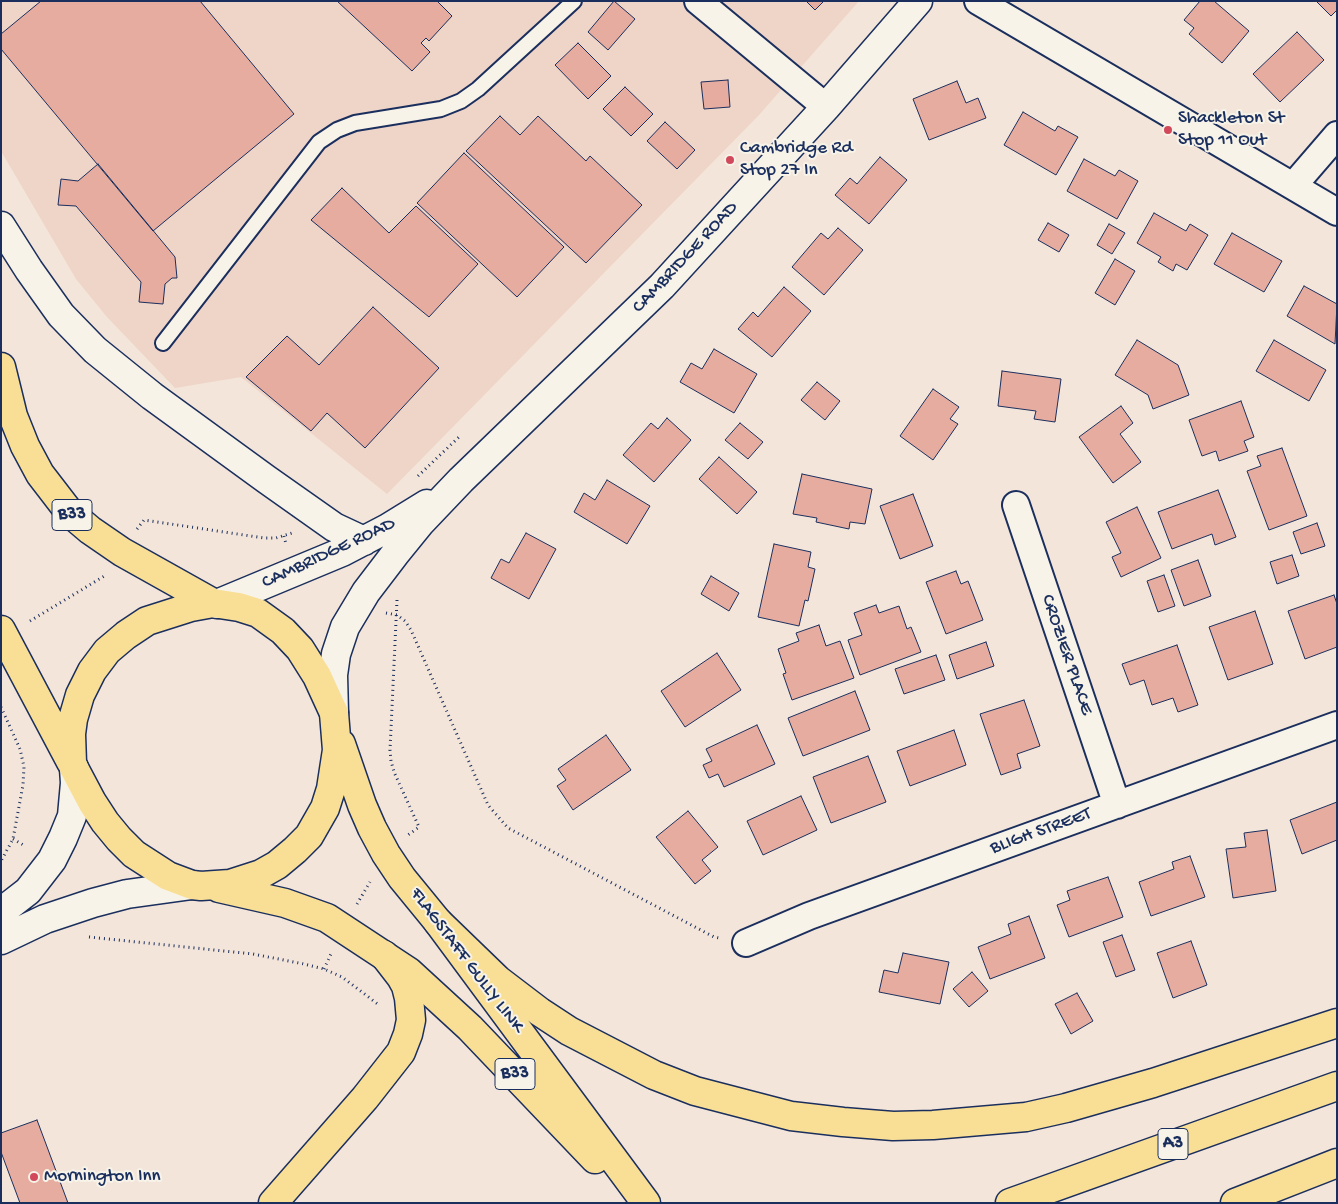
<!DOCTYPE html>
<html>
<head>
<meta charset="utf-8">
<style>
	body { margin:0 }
	#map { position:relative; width:1338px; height:1204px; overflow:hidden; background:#f3e5d9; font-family:"Gochi Hand",sans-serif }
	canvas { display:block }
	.frame { position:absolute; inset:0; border:2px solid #1b2f5e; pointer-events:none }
</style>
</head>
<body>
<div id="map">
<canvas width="1338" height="1204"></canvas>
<div class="frame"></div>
</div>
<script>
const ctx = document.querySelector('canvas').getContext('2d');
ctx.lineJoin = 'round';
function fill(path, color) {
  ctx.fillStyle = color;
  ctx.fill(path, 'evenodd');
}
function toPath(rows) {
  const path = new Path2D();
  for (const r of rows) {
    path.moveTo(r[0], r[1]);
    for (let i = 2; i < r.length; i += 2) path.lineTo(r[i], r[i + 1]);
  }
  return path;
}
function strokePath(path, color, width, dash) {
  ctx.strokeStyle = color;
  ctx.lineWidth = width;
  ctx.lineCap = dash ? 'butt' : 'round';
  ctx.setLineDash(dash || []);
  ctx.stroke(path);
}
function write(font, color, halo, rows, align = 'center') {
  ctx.font = font + ' "Gochi Hand",sans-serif';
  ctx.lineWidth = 4;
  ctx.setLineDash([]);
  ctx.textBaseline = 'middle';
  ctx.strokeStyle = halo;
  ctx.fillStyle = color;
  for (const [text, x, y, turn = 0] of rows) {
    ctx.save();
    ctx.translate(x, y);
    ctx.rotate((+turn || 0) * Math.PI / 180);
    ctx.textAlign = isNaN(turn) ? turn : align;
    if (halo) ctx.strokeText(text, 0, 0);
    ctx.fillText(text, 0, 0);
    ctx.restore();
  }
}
fill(toPath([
	[1,1,859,1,759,115,387,494,241,377,175,388,107,317,76,279,1,151]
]), '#efd4c8');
const building = toPath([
	[41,1,200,1,294,114,153,231,1,49,1,34,41,1],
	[337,1,437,1,452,16,429,41,426,38,421,43,430,52,412,71,337,1],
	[614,1,635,19,608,50,588,32,614,1],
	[806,1,824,1,815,10,806,1],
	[1200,1,1214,1,1249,31,1222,63,1189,34,1194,28,1184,20,1200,1],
	[1316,1,1337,1,1337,10,1331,16,1316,1],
	[1297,32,1324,60,1280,102,1253,74,1297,32],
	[578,43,611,76,588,99,555,65,578,43],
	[728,80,730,107,704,109,701,82,728,80],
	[957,81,966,103,978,98,986,118,929,140,913,99,957,81],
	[625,87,653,114,631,136,603,109,625,87],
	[1023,112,1055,131,1058,126,1078,137,1056,175,1004,145,1023,112],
	[500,116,520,135,538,116,586,161,590,156,642,205,586,263,466,151,500,116],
	[665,122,695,150,677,169,647,141,665,122],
	[464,153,564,247,517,297,417,203,464,153],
	[880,157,907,180,869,224,835,195,850,178,857,184,880,157],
	[1084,159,1115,176,1119,170,1138,181,1117,219,1067,191,1084,159],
	[98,164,175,257,177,278,172,278,165,284,163,304,139,302,141,282,76,206,58,205,61,179,78,181,98,164],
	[342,188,389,233,416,206,478,264,429,317,311,220,342,188],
	[1154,213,1186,231,1190,224,1208,235,1187,270,1176,264,1173,271,1158,262,1161,257,1137,243,1154,213],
	[1048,223,1069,235,1059,252,1038,240,1048,223],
	[1109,224,1125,233,1112,254,1097,245,1109,224],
	[838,228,863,250,824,295,792,267,821,233,828,239,838,228],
	[1232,233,1282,261,1264,292,1214,264,1232,233],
	[1115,259,1135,271,1115,305,1095,293,1115,259],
	[1304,286,1337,304,1335,344,1287,316,1304,286],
	[784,287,811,311,772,357,738,329,753,312,758,317,784,287],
	[373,307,439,368,365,448,327,413,311,431,246,377,287,336,319,365,373,307],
	[1137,340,1178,365,1189,395,1153,409,1148,395,1115,375,1137,340],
	[1274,340,1326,370,1309,401,1256,371,1274,340],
	[714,349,757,374,734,413,680,382,691,363,702,369,714,349],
	[1002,371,1061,379,1055,422,1034,419,1036,411,998,406,1002,371],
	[817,382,840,401,825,420,801,400,817,382],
	[933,389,959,407,950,419,958,424,933,460,900,436,933,389],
	[1241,401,1254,437,1244,441,1248,451,1219,461,1216,451,1202,456,1189,420,1241,401],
	[1121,406,1133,423,1120,434,1141,462,1113,483,1079,437,1121,406],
	[667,418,691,440,654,482,623,455,651,423,658,429,667,418],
	[740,423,763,442,748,459,725,440,740,423],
	[1282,448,1307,516,1269,530,1247,471,1261,466,1257,456,1282,448],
	[719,457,757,492,737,514,699,479,719,457],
	[802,474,872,489,865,524,850,522,849,529,816,522,817,518,793,514,802,474],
	[607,480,650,506,627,544,574,512,584,493,595,500,607,480],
	[1218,490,1236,537,1215,545,1212,534,1172,549,1158,512,1218,490],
	[913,494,933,546,900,559,880,506,913,494],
	[1137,507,1161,558,1121,577,1112,557,1121,553,1106,522,1137,507],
	[1317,523,1325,546,1301,554,1293,532,1317,523],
	[526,533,556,549,529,599,491,578,501,559,509,563,526,533],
	[774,544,811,552,808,567,815,569,808,601,805,600,799,626,758,617,774,544],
	[1292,555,1299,576,1277,584,1270,562,1292,555],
	[1198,560,1211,596,1184,606,1171,570,1198,560],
	[956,571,961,584,968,581,983,620,946,634,926,582,956,571],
	[1164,575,1175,606,1158,612,1147,581,1164,575],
	[711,576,739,593,729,611,701,594,711,576],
	[1334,595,1337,604,1337,647,1305,659,1288,611,1334,595],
	[876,605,879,613,899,606,907,629,911,627,921,652,860,675,848,640,862,635,854,613,876,605],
	[1255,611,1273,664,1228,680,1209,627,1255,611],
	[819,625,826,646,840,641,854,678,792,700,783,674,786,673,778,649,799,641,796,633,819,625],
	[986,642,994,666,957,679,949,655,986,642],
	[1177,645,1198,705,1178,712,1173,698,1152,705,1144,680,1130,685,1122,664,1177,645],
	[717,653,741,690,685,727,661,691,717,653],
	[936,655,945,680,904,694,895,669,936,655],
	[855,691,870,730,803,756,788,718,855,691],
	[1024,700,1040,746,1017,754,1021,768,1001,775,980,714,1024,700],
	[757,725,775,764,724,787,718,774,709,778,703,765,712,761,706,749,757,725],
	[954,730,966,765,910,786,897,751,954,730],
	[606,735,631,770,573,810,557,786,566,780,558,769,606,735],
	[868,756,886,802,831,823,813,777,868,756],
	[801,796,817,830,763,855,747,821,801,796],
	[1337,802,1337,840,1302,854,1290,820,1337,802],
	[688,811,718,847,702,860,711,871,695,884,656,837,688,811],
	[1267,830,1276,891,1233,898,1226,849,1246,847,1244,833,1267,830],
	[1190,856,1205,897,1151,916,1139,882,1174,869,1172,862,1190,856],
	[1108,877,1123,917,1069,937,1057,905,1070,900,1067,891,1108,877],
	[1029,916,1045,958,990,979,978,947,1011,934,1008,924,1029,916],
	[1122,935,1135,970,1116,977,1103,942,1122,935],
	[1191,941,1207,985,1173,998,1157,953,1191,941],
	[903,953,949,962,940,1004,879,992,884,970,898,973,903,953],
	[972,972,988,991,969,1007,953,989,972,972],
	[1077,993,1093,1021,1071,1034,1055,1004,1077,993],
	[37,1120,68,1203,20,1203,1,1152,1,1133,37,1120]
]);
fill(building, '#e5ac9f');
strokePath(building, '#1b2f5e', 1);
const service = toPath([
	[163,343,319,142,337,130,355,123,441,109,461,101,478,89,574,1]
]);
const minor = toPath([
	[698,1,826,107],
	[978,1,1337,212],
	[1293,186,1337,135],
	[1016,505,1117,805],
	[746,943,809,916,1337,725]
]);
const secondary = toPath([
	[1,226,29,270,61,315,95,350,152,396,266,479,334,527,364,541],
	[217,604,342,552,388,528,427,504],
	[334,713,333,675,336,654,345,627,366,592,395,554,421,522,461,480,662,286,826,107,918,1],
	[1,912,28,891,52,860,63,838,72,816,75,783,74,768],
	[1,940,45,919,93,903,127,894,192,885]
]);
const primary = toPath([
	[1,367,13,416,25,446,40,474,70,513,90,530,122,552,213,603],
	[213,603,239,607,258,613,283,631,300,649,317,676,334,713,337,750,331,789,325,808,309,836,295,850,277,865,261,874,230,884,201,886,192,885,168,876,134,854,119,839,105,822,92,802,74,768,72,763,71,734,73,719,80,695,92,671,107,651,126,635,147,621,191,607,213,603],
	[1,630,71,762],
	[341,744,362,805,372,828,386,854,402,878,438,922,646,1203],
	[219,888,285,903,327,918,409,972,470,1028,595,1159]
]);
const motorway = toPath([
	[438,922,498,980,540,1012,569,1031,654,1075,695,1091,791,1116,843,1122,893,1126,933,1125,1026,1117,1066,1108,1153,1083,1337,1023],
	[273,1203,365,1098,401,1052,408,1034,411,1020,409,998,406,986,401,977,384,955],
	[1010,1203,1337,1086],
	[1235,1203,1337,1163]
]);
strokePath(service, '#1b2f5e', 18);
strokePath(minor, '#1b2f5e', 30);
strokePath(secondary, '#1b2f5e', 31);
strokePath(primary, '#1b2f5e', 31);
strokePath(motorway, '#1b2f5e', 31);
strokePath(toPath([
	[418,476,459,437],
	[137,529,144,520,264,538,276,538,292,533],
	[284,536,286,544],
	[397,600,390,750,391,761,394,772,419,827,408,835],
	[386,613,397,615,405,621,411,630,488,805,508,828,714,937,719,938],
	[30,621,106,575],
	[1,707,20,749,24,767,23,785,13,839,1,861],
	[13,839,25,846],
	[357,904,370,882],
	[89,937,253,954,304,964,324,969,342,977,379,1005],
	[324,969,331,954]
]), '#1b2f5e', 3, [1, 4]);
strokePath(service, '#f7f3e8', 14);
strokePath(minor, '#f7f3e8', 26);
strokePath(secondary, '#f7f3e8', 28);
strokePath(primary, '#f9df96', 28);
strokePath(motorway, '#f9df96', 28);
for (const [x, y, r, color] of [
	[1168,130,5,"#d1495b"],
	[730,160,5,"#d1495b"],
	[34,1177,5,"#d1495b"]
]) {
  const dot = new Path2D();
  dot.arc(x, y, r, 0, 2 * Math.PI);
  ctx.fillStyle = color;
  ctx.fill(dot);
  strokePath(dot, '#f7f3e8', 2);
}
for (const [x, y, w] of [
	[72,515,40],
	[515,1074,40],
	[1173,1144,30]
]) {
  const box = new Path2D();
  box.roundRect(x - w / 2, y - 15.5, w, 31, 4);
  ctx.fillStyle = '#f7f3e8';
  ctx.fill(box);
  strokePath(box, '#1b2f5e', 1);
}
write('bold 18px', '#1b2f5e', null, [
	["B33",72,515],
	["B33",515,1074],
	["A3",1173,1144]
]);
write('19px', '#1b2f5e', '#f7f3e8', [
	["Shackleton St",1178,119],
	["Stop 11 Out",1178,141],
	["Cambridge Rd",740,149],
	["Stop 27 In",740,171],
	["Mornington Inn",44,1177]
], 'left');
write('19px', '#1b2f5e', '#f7f3e8', [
	["CAMBRIDGE ROAD",686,258,-47],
	["CAMBRIDGE ROAD",329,554,-25],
	["CROZIER PLACE",1066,655,71],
	["BLIGH STREET",1041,832,-20],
	["FLAGSTAFF GULLY LINK",466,961,53]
]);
</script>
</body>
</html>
